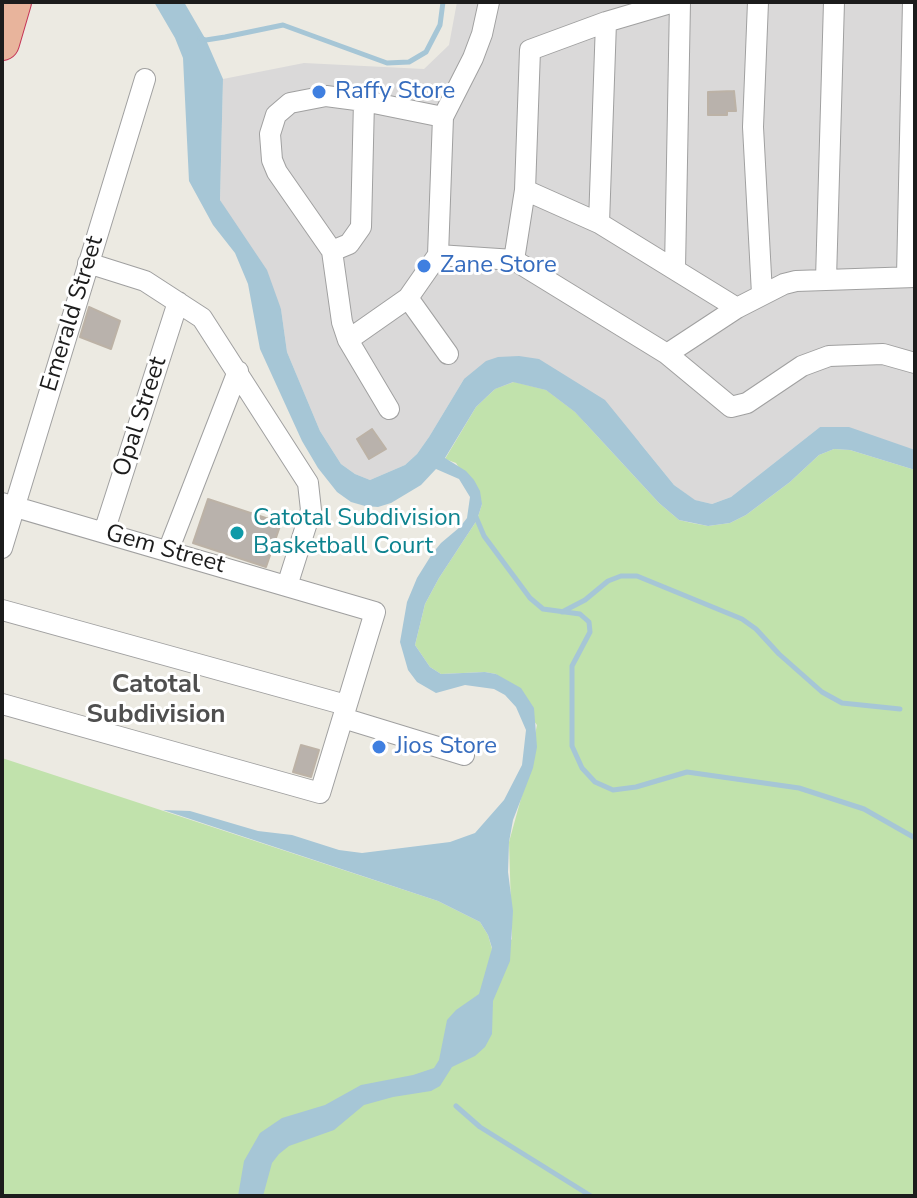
<!DOCTYPE html>
<html>
<head>
<meta charset="utf-8">
<style>
	body { margin:0 }
	#map { position:relative; width:917px; height:1198px; overflow:hidden; background:#eceae2; font-family:"Nunito Sans",sans-serif }
	canvas { display:block }
	.frame { position:absolute; inset:0; border:4px solid #1c1c1c; pointer-events:none }
</style>
</head>
<body>
<div id="map">
<canvas width="917" height="1198"></canvas>
<div class="frame"></div>
</div>
<script>
const ctx = document.querySelector('canvas').getContext('2d');
ctx.lineJoin = 'round';
function fill(path, color) {
  ctx.fillStyle = color;
  ctx.fill(path, 'evenodd');
}
function toPath(rows) {
  const path = new Path2D();
  for (const r of rows) {
    path.moveTo(r[0], r[1]);
    for (let i = 2; i < r.length; i += 2) path.lineTo(r[i], r[i + 1]);
  }
  return path;
}
function strokePath(path, color, width, dash) {
  ctx.strokeStyle = color;
  ctx.lineWidth = width;
  ctx.lineCap = dash ? 'butt' : 'round';
  ctx.setLineDash(dash || []);
  ctx.stroke(path);
}
function write(font, color, halo, rows, align = 'center') {
  ctx.font = font + ' "Nunito Sans",sans-serif';
  ctx.lineWidth = 6;
  ctx.setLineDash([]);
  ctx.textBaseline = 'middle';
  ctx.strokeStyle = halo;
  ctx.fillStyle = color;
  for (const [text, x, y, turn = 0] of rows) {
    ctx.save();
    ctx.translate(x, y);
    ctx.rotate((+turn || 0) * Math.PI / 180);
    ctx.textAlign = isNaN(turn) ? turn : align;
    if (halo) ctx.strokeText(text, 0, 0);
    ctx.fillText(text, 0, 0);
    ctx.restore();
  }
}
fill(toPath([
	[457,2,915,2,915,450,820,427,731,497,712,504,694,500,674,485,640,443,464,379,429,437,417,454,405,465,370,480,355,474,341,464,320,431,287,352,281,309,220,200,223,79,304,63,424,69,449,45]
]), '#dad9d9');
fill(toPath([
	[514,382,546,390,575,412,659,503,679,520,692,523,708,526,730,523,746,515,790,482,819,455,834,449,850,450,915,470,915,1196,2,1196,2,758,438,901,480,922,488,935,492,949,489,964,512,939,509,842,522,795,537,725,496,674,485,672,441,674,430,667,415,645,425,604,439,578,477,520,482,504,456,463,445,459,476,407,495,389]
]), '#c1e2ac');
fill(toPath([
	[154,2,184,2,206,40,223,79,220,200,267,270,281,309,287,352,320,431,341,464,355,474,370,480,405,465,417,454,429,437,464,379,486,361,498,357,519,356,539,359,605,400,674,485,695,500,712,504,731,497,820,427,849,427,915,450,915,470,850,450,834,449,819,455,790,482,746,515,730,523,708,526,679,520,659,503,575,412,546,390,513,382,495,389,476,407,445,458,466,471,474,480,480,491,482,504,477,520,439,578,425,604,415,645,430,667,441,674,485,672,496,674,521,688,534,708,537,747,533,768,513,820,509,842,508,872,513,911,510,961,493,1001,492,1034,485,1047,475,1056,452,1067,440,1086,431,1091,393,1097,364,1105,334,1130,289,1146,279,1154,272,1163,263,1196,238,1196,244,1161,260,1133,282,1118,325,1105,361,1085,413,1075,434,1068,439,1060,447,1020,456,1010,479,994,492,948,488,935,480,922,438,901,163,810,190,811,258,831,292,835,339,850,362,853,450,842,475,833,504,800,522,765,526,730,516,707,505,695,494,689,465,685,436,693,417,682,408,670,400,642,407,602,417,578,432,554,441,543,460,527,467,518,470,497,459,479,436,469,421,485,391,503,378,507,365,506,351,502,337,492,318,468,302,441,260,349,248,284,235,253,213,225,189,181,183,58,175,38]
]), '#a6c6d6');
strokePath(toPath([
	[200,38,206,40,225,37,283,25,387,63,409,62,426,52,440,25,443,2],
	[476,517,484,536,530,598,543,609,580,614,589,622,590,632,572,666,572,746,582,768,595,782,613,790,636,787,687,772,799,788,864,809,915,838],
	[562,612,585,600,608,581,621,576,637,576,742,619,756,629,779,654,822,692,842,703,900,709],
	[456,1106,480,1127,591,1196]
]), '#a6c6d6', 5);
const building = toPath([
	[734,91,736,111,727,111,727,115,708,115,708,92,734,91],
	[89,307,120,321,111,349,80,337,89,307],
	[372,429,386,449,369,459,357,439,372,429],
	[208,499,281,523,266,567,193,543,208,499],
	[301,745,319,750,311,777,293,772,301,745]
]);
fill(building, '#b9b2ac');
strokePath(building, '#bcb2a6', 2);
const minor = toPath([
	[674,2,606,22,530,50,525,190,514,260,667,354,737,308,784,284,796,281,915,277],
	[758,2,753,127,762,294],
	[525,190,599,223,737,308],
	[599,223,606,22],
	[332,251,349,244,361,227,364,101],
	[438,255,514,260],
	[88,263,145,281,202,318,308,483,311,510,287,586],
	[675,268,680,2],
	[907,276,913,2],
	[826,279,834,2],
	[408,298,448,354],
	[348,340,408,298,438,255,443,117,473,58,482,34,489,2],
	[667,354,731,407,747,403,802,366,829,356,883,354,915,363],
	[389,409,348,340,342,322,332,251,277,172,272,160,270,134,276,115,290,103,326,96,364,101,443,117],
	[2,503,375,612,320,793,2,704],
	[104,532,178,302],
	[2,548,145,79],
	[168,551,238,371],
	[2,610,346,705],
	[343,718,464,755]
]);
const trunk = toPath([
	[2,43,14,2]
]);
strokePath(minor, '#a0a0a0', 22);
strokePath(trunk, '#c53456', 36);
strokePath(minor, '#fff', 20);
strokePath(trunk, '#e8b49c', 34);
for (const [x, y, r, color] of [
	[319,92,8,"#3f7fe0"],
	[424,266,8,"#3f7fe0"],
	[237,533,8,"#0f9aa8"],
	[379,747,8,"#3f7fe0"]
]) {
  const dot = new Path2D();
  dot.arc(x, y, r, 0, 2 * Math.PI);
  ctx.fillStyle = color;
  ctx.fill(dot);
  strokePath(dot, '#fff', 3);
}
write('24px', '#366cbe', '#fff', [
	["Raffy Store",335,92],
	["Zane Store",440,266],
	["Jios Store",395,747]
], 'left');
write('24px', '#1c1c1c', '#fff', [
	["Emerald Street",73,314,-73],
	["Opal Street",141,417,-72],
	["Gem Street",165,550,16]
]);
write('24px', '#0d838f', '#fff', [
	["Catotal Subdivision",253,519],
	["Basketball Court",253,547]
], 'left');
write('bold 26px', '#4f4f4f', '#fff', [
	["Catotal",156,686],
	["Subdivision",156,716]
]);
</script>
</body>
</html>
